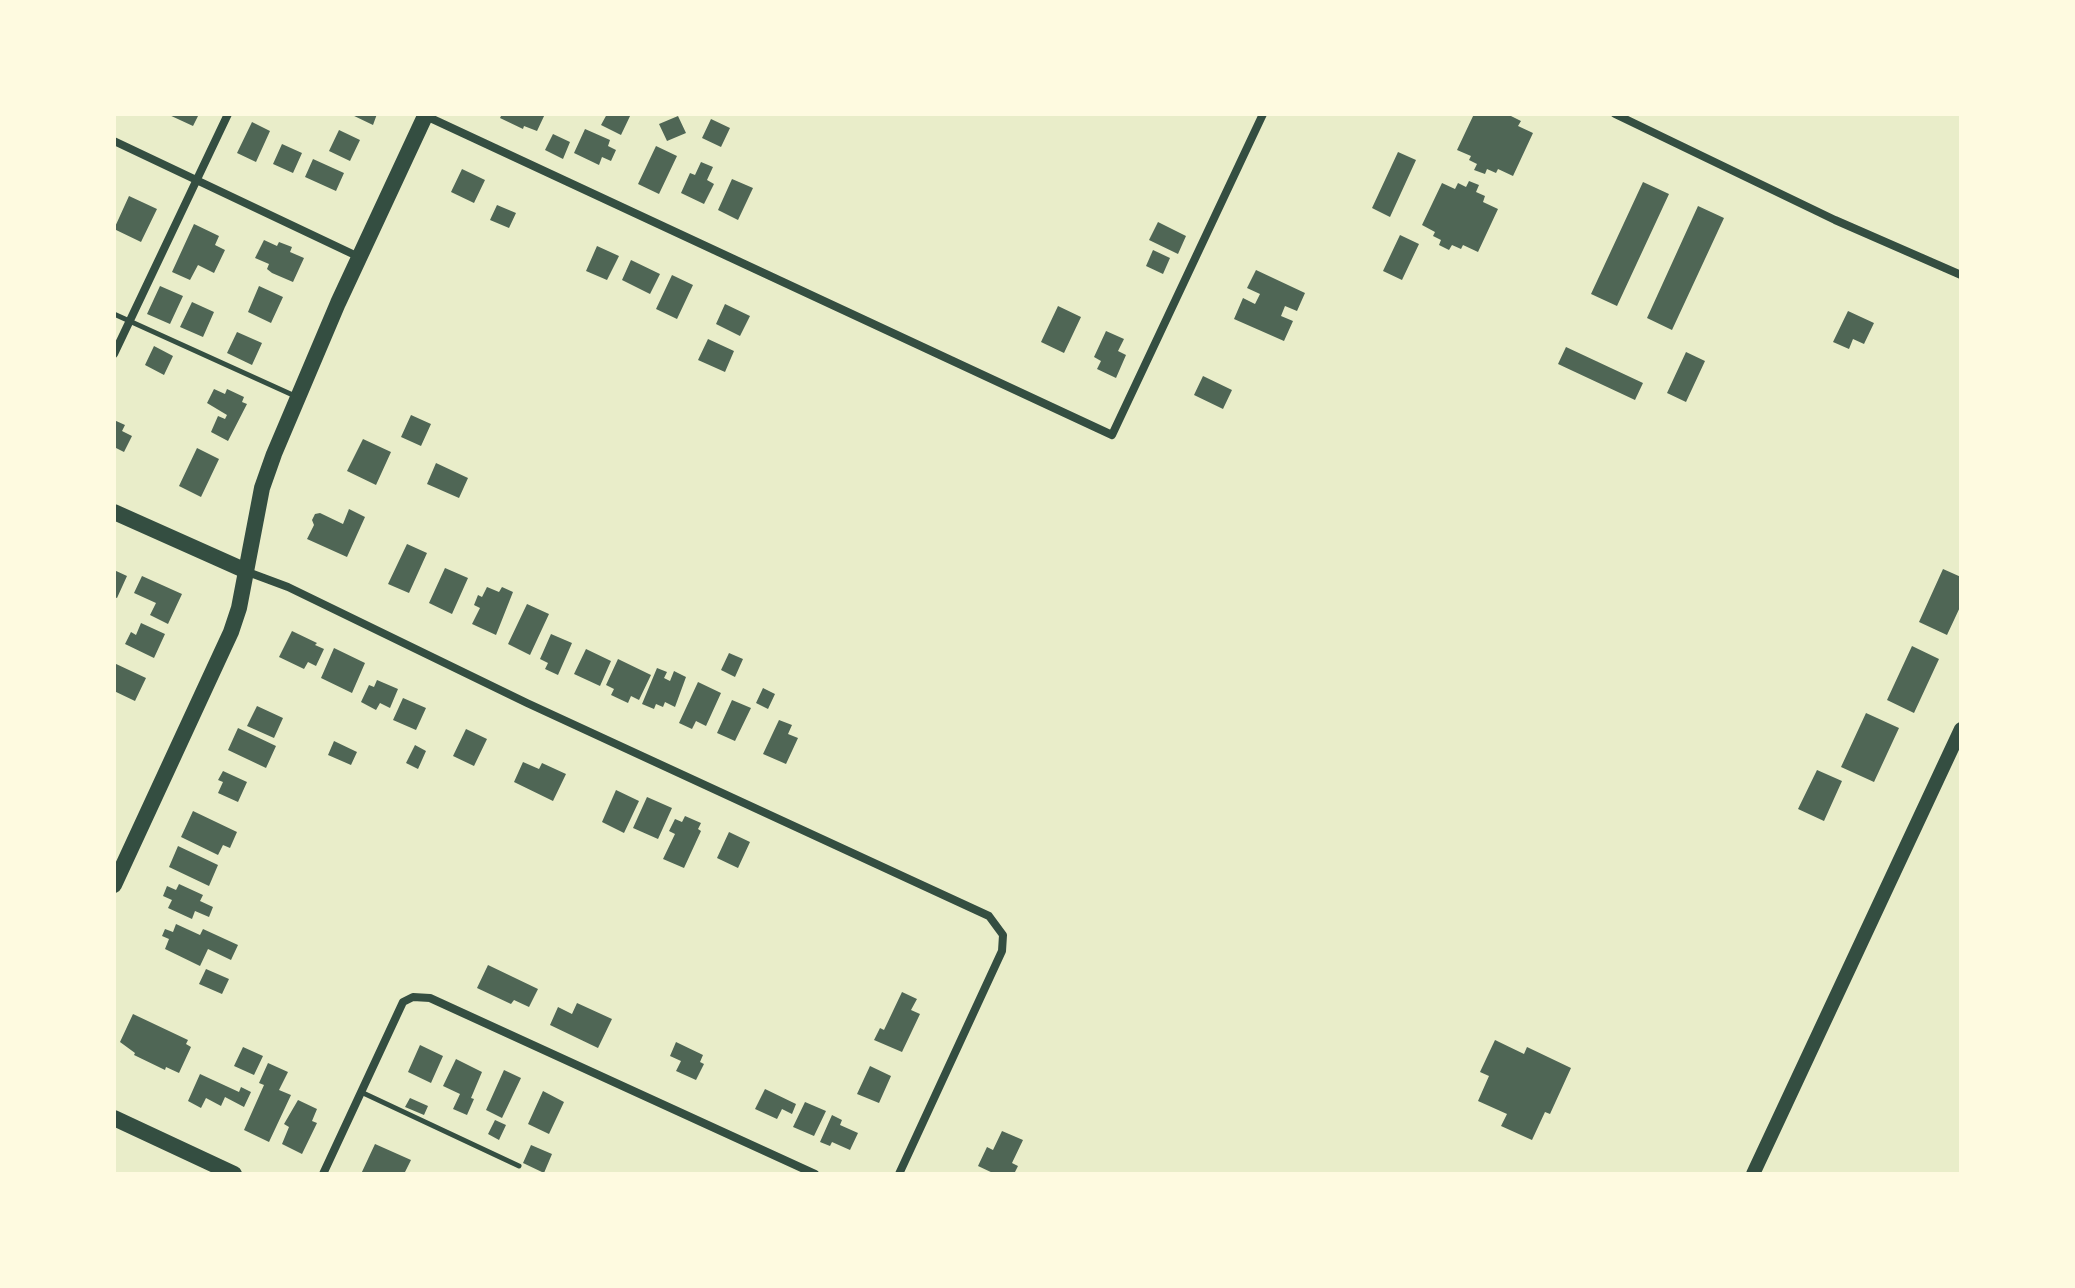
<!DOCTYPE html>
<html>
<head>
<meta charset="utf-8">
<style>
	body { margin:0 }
	#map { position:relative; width:2075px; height:1288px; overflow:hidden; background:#e9edc9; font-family:Poppins,sans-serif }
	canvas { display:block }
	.frame { position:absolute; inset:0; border:116px solid #fefae0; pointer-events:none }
</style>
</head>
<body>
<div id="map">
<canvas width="2075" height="1288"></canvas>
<div class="frame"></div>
</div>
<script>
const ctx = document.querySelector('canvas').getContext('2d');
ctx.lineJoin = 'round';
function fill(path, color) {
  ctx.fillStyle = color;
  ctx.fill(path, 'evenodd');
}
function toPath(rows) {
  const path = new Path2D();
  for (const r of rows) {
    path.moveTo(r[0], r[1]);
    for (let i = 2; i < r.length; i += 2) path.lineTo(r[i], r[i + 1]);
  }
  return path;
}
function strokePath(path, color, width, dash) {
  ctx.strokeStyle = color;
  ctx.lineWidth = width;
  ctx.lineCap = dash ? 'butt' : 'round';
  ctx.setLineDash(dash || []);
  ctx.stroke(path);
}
fill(toPath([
	[167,114,199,114,193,126],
	[350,114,377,114,373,125],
	[502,114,545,114,537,131,524,126,523,129,500,118],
	[607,114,631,114,621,135,601,125],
	[1474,114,1513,114,1511,116,1521,121,1518,126,1533,133,1513,176,1498,169,1496,173,1487,169,1485,174,1474,170,1477,164,1469,160,1471,156,1457,150],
	[678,116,686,133,667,141,659,124],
	[711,119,730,128,721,147,702,138],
	[252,122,270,131,256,162,237,153],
	[585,129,610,140,608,146,616,150,611,161,602,157,599,165,574,153],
	[339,130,360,140,350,161,329,151],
	[553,134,570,142,563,159,545,150],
	[282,144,302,153,293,173,273,164],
	[656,146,677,156,659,194,638,184],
	[1398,152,1416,160,1390,217,1372,208],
	[313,159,344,173,336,191,305,177],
	[701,162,713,167,707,180,714,184,704,204,681,193,690,173,695,175],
	[462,169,485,180,474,203,451,192],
	[732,179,753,188,738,220,718,210],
	[1469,181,1479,185,1476,192,1485,196,1483,202,1498,209,1478,252,1463,245,1461,249,1452,245,1449,250,1439,245,1441,240,1433,236,1435,232,1422,225,1442,183,1455,189,1458,183,1466,187],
	[1643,182,1669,194,1617,306,1591,294],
	[129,196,157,209,141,242,114,229],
	[497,205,516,213,509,228,490,220],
	[1698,206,1724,218,1672,330,1647,318],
	[1158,222,1186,236,1178,254,1149,240],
	[194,224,219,236,215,245,225,250,214,273,198,265,190,280,172,272],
	[1400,235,1419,244,1402,280,1383,271],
	[264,240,277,246,279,242,292,247,290,252,304,258,293,282,272,273,267,269,269,264,255,258],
	[597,246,619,256,607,280,586,271],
	[1153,250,1170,258,1163,274,1146,266],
	[631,260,660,274,650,294,622,280],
	[1256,270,1305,293,1297,311,1285,306,1281,316,1293,321,1284,341,1234,319,1243,298,1255,304,1260,294,1247,288],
	[672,275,693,285,677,319,656,309],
	[160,286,183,296,170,324,147,314],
	[259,286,283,297,271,323,248,312],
	[192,302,214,312,203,337,180,327],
	[725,304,750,316,740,336,716,324],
	[1058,306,1081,317,1064,353,1041,342],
	[1848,311,1874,323,1864,344,1853,339,1849,349,1833,342],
	[1106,331,1124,339,1118,351,1126,355,1116,378,1097,369,1101,361,1094,357],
	[237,332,262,343,252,365,227,353],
	[708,339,734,351,725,372,698,360],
	[154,346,173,356,164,375,145,365],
	[1566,347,1643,383,1635,400,1558,364],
	[1686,352,1705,361,1686,402,1667,393],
	[1203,376,1232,390,1223,409,1194,395],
	[214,389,225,394,227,389,244,397,242,402,247,404,228,441,211,432,218,416,225,419,227,415,207,403],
	[411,415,431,424,421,446,401,437],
	[114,420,125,425,122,431,132,436,124,452,114,447],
	[363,439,391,452,376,485,347,471],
	[197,448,219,459,201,497,179,486],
	[436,463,468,478,459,498,427,484],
	[349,509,365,517,347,557,307,539,314,525,312,520,315,514,320,513,343,524],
	[407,544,427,553,409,593,388,584],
	[445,568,468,578,452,614,429,603],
	[1943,569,1961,577,1961,605,1947,635,1919,622],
	[114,570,127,576,117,598,114,597],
	[142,576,182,594,168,624,150,615,156,603,134,593],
	[487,587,499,592,502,587,513,592,496,635,472,624,480,608,474,605,478,595,482,597],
	[527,604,549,614,530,655,508,644],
	[141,623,165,634,154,658,125,644,131,632,136,635],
	[292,631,317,643,315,645,324,649,316,666,308,662,304,669,279,657],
	[551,634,572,643,558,675,545,669,548,663,540,659],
	[1912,646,1939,659,1914,713,1887,700],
	[334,648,365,663,352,693,321,678],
	[586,649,611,661,600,686,574,674],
	[729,653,743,659,735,677,721,670],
	[618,659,651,675,639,700,631,696,628,703,611,695,614,689,606,685],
	[114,663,146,678,135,701,114,691],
	[657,668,667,672,664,678,670,681,674,671,686,677,675,707,665,702,663,707,656,704,654,709,642,704],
	[377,680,398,689,390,708,380,703,376,710,361,702,369,685,374,687],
	[698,682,721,693,706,726,696,721,692,729,679,723],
	[763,688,775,694,768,709,756,703],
	[403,698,426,708,416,730,393,720],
	[732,700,751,708,735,741,717,733],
	[257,706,283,718,274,738,247,726],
	[1866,713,1899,728,1874,782,1841,767],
	[779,720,792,725,788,734,798,738,786,764,763,754],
	[238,728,276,746,266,768,228,750],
	[466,729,487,739,474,766,453,756],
	[334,741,357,752,351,765,328,755],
	[415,745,426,751,418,769,406,763],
	[523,762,539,769,542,763,566,774,553,801,514,782],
	[1817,770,1842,781,1824,821,1798,809],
	[223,771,247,782,238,802,218,793,223,782,218,780],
	[616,790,639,801,624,833,602,822],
	[647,797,672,808,658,839,633,828],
	[193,811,237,832,230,848,223,845,218,855,181,837],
	[685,816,701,823,698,829,701,831,684,868,663,859,675,834,669,831,675,819,682,822],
	[729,832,750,842,738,868,717,858],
	[178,846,218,865,209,886,169,867],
	[179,884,203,895,200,901,213,907,209,917,195,911,192,919,168,908,172,900,163,896,167,886,176,890],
	[176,924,200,935,203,929,238,945,231,960,208,949,200,966,165,949,169,939,162,936,165,929,173,932],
	[488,965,538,989,529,1007,514,1000,511,1004,477,988],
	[206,969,229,979,222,994,199,984],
	[902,992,917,999,911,1010,920,1014,902,1052,874,1040,880,1028,884,1030],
	[577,1003,612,1019,598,1048,550,1025,558,1007,572,1014],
	[133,1014,188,1040,186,1044,191,1047,179,1073,166,1067,165,1070,134,1055,135,1053,120,1042],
	[1495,1040,1524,1054,1527,1047,1571,1068,1550,1114,1545,1112,1532,1140,1501,1126,1507,1114,1478,1101,1489,1076,1480,1072],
	[676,1042,703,1055,700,1062,704,1064,696,1080,676,1071,681,1061,670,1056],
	[420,1045,443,1056,431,1083,408,1072],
	[243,1047,263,1056,254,1075,234,1066],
	[456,1059,482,1072,471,1098,474,1099,467,1115,453,1109,460,1094,443,1086],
	[268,1063,288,1072,279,1090,291,1095,269,1142,244,1130,264,1085,259,1083],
	[870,1066,891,1076,879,1103,857,1094],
	[504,1070,521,1078,502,1118,486,1110],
	[200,1074,239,1092,241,1087,251,1092,244,1107,225,1097,221,1106,206,1098,201,1108,188,1101],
	[765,1089,796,1104,792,1114,782,1109,777,1119,755,1109],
	[543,1091,564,1102,549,1134,528,1124],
	[410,1098,428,1106,424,1115,405,1107],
	[298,1100,317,1109,312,1121,317,1123,302,1154,282,1144,289,1127,284,1124],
	[805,1102,826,1111,814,1136,793,1127],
	[832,1115,842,1120,840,1125,858,1133,850,1150,832,1142,830,1146,820,1142],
	[495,1120,506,1125,499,1140,488,1134],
	[1002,1131,1023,1140,1012,1163,1018,1166,1014,1174,995,1174,978,1166,987,1147,993,1150],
	[375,1144,411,1160,404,1174,361,1174],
	[531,1145,552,1154,544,1173,523,1163]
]), '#4f6655');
strokePath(toPath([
	[114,314,295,396],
	[361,1092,519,1166]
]), '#344e41', 5);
strokePath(toPath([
	[1615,114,1835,220,1961,275],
	[426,116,1112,435,1263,114],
	[114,141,359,257],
	[114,354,228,114],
	[245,571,288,587,527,703,989,916,1003,935,1002,951,899,1174],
	[323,1174,403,1002,413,997,430,998,815,1174]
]), '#344e41', 8);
strokePath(toPath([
	[1753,1174,1961,729]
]), '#344e41', 14);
strokePath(toPath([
	[114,512,244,570],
	[114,885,231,632,239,608,262,488,274,454,338,303,426,114],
	[114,1118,234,1174]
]), '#344e41', 16);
</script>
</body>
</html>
